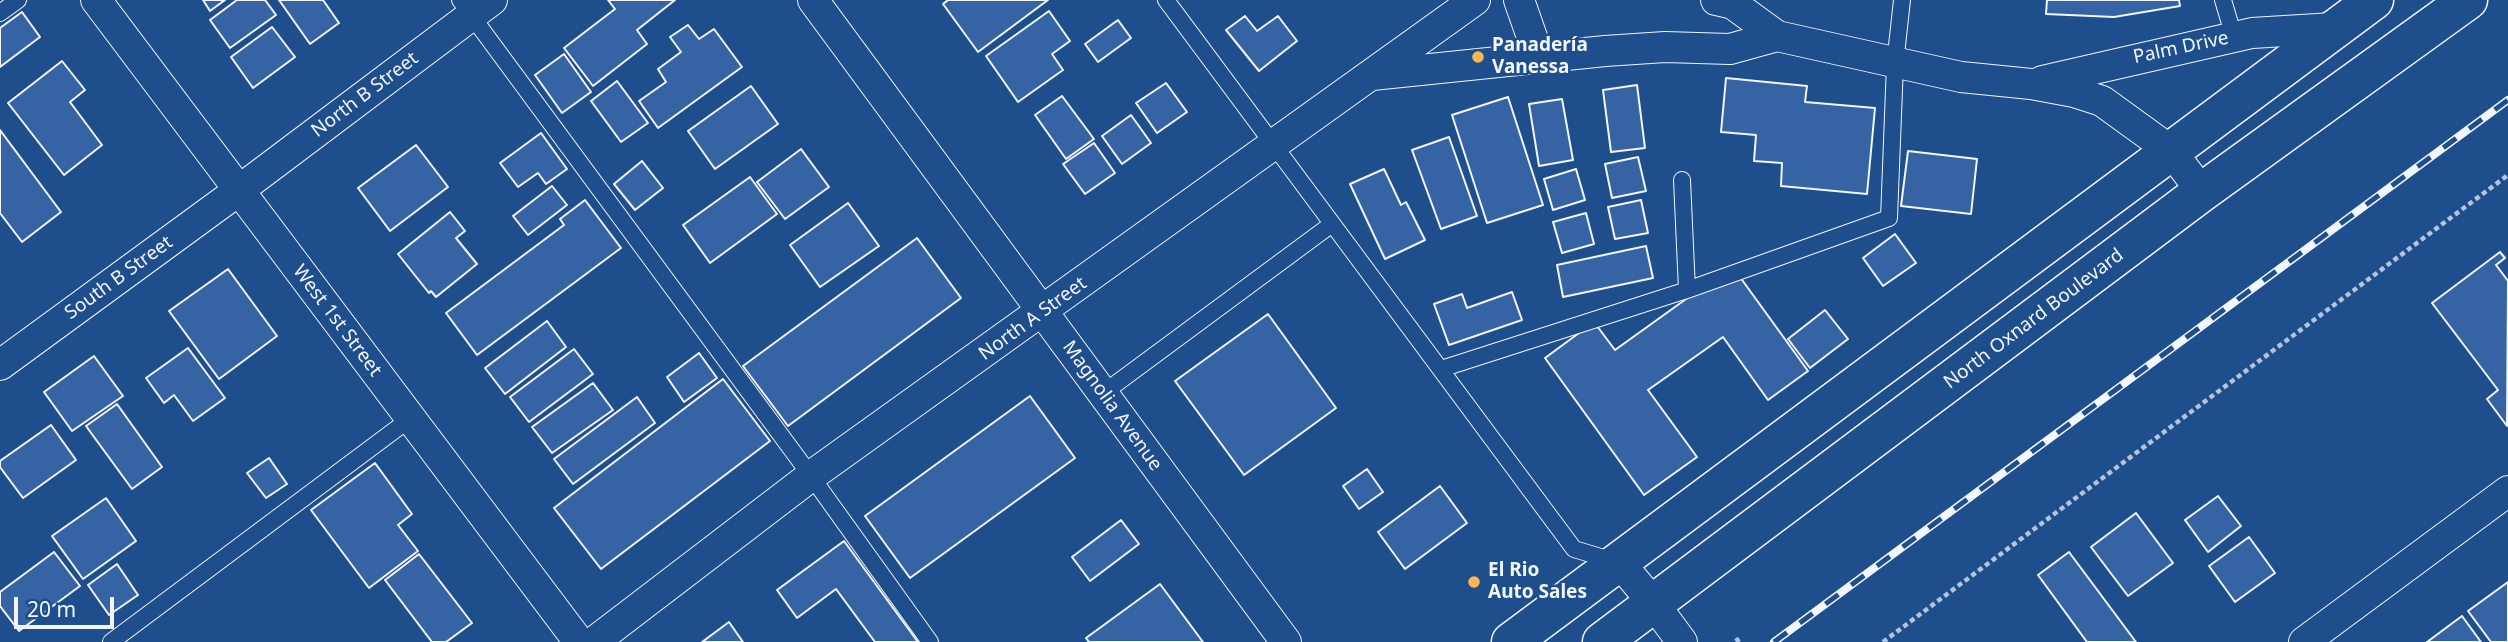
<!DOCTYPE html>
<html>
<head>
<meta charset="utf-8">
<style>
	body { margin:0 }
	#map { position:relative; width:2508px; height:642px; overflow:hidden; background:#1f4e8c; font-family:"Noto Sans",sans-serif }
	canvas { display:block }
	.scale { position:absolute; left:14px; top:597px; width:100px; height:32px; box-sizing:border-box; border:4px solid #f2f6ff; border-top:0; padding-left:9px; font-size:21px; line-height:24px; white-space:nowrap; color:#f2f6ff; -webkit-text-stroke:5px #1f4e8c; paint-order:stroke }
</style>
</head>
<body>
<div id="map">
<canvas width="2508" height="642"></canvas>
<div class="scale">20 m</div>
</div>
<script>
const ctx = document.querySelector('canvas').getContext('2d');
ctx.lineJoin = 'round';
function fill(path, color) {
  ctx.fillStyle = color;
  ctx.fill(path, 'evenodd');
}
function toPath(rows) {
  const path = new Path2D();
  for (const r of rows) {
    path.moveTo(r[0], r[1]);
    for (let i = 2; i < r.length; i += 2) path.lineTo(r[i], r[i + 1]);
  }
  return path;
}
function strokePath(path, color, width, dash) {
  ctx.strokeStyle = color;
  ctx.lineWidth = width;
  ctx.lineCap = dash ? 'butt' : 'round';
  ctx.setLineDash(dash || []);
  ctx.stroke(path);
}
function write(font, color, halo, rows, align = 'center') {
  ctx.font = font + ' "Noto Sans",sans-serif';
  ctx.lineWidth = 5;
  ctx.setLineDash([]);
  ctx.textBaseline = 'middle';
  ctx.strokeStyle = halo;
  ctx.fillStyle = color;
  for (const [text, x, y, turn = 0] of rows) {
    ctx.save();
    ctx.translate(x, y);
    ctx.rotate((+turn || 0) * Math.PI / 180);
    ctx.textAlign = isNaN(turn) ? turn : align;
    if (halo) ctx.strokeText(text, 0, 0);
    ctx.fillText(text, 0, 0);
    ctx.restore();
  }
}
const building = toPath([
	[203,0,225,0,210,11,203,0],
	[237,0,265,0,276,15,230,48,210,20,237,0],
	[279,0,323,0,339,23,310,44,279,0],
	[608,0,675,0,637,30,647,44,593,86,564,48,615,9,608,0],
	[948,0,1048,0,978,52,943,4,948,0],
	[2047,0,2179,0,2180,6,2114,17,2046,14,2047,0],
	[1049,11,1070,41,1052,54,1063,70,1018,102,986,56,1049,11],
	[22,12,40,37,0,67,0,28,22,12],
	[1245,16,1257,31,1278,16,1297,41,1259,71,1226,30,1245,16],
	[1118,20,1131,38,1098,62,1085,44,1118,20],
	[688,25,699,39,714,29,742,67,658,128,639,101,666,82,658,69,681,52,670,37,688,25],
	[272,27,295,57,253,88,231,57,272,27],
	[564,54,591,92,562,113,535,75,564,54],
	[62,61,85,90,70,102,102,145,64,175,8,103,62,61],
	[1726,78,1807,86,1805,102,1875,108,1867,194,1781,186,1782,163,1754,161,1756,135,1721,132,1726,78],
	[617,81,648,123,621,142,591,101,617,81],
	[1166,83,1187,112,1157,133,1136,103,1166,83],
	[1637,85,1645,148,1611,152,1603,90,1637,85],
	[751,86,778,124,715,169,688,131,751,86],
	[1062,96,1094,139,1066,159,1035,115,1062,96],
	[1508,97,1543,205,1487,223,1452,115,1508,97],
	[1562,99,1573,160,1539,166,1529,104,1562,99],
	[1131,115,1151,143,1122,164,1102,136,1131,115],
	[0,130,61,212,22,242,0,213,0,130],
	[541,133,567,169,546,184,538,173,518,187,500,163,541,133],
	[1449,137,1477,216,1441,229,1412,150,1449,137],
	[1094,143,1115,173,1085,194,1063,164,1094,143],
	[416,145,448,187,390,231,358,188,416,145],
	[801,149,829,187,785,219,757,182,801,149],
	[1908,151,1977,159,1971,214,1901,206,1908,151],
	[1638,157,1646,191,1612,198,1605,164,1638,157],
	[642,161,663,188,635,210,614,184,642,161],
	[1384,169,1401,205,1406,202,1425,240,1385,259,1350,184,1384,169],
	[1576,169,1585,200,1553,210,1544,179,1576,169],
	[750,177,777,214,710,263,683,225,750,177],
	[552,186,567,205,528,235,513,216,552,186],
	[585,200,621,248,477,355,446,313,564,225,560,219,585,200],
	[1641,200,1648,233,1615,239,1608,207,1641,200],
	[848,203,879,246,820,287,790,245,848,203],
	[450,212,465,231,456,238,477,264,436,297,431,291,429,293,398,254,450,212],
	[1586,213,1594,244,1562,253,1553,222,1586,213],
	[1895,234,1916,263,1883,286,1863,258,1895,234],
	[917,238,961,298,788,426,743,366,917,238],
	[1646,246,1653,278,1563,297,1557,265,1646,246],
	[2500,252,2505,258,2496,265,2508,281,2507,426,2487,399,2498,390,2432,303,2500,252],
	[1732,266,1808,371,1768,400,1723,337,1648,390,1697,457,1644,495,1545,358,1594,322,1615,350,1732,266],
	[228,269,277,336,219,379,169,311,228,269],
	[1512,292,1522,320,1449,345,1434,304,1462,294,1467,308,1512,292],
	[1825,310,1848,339,1810,368,1788,339,1825,310],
	[1268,314,1336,408,1244,475,1175,381,1268,314],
	[547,321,566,347,505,394,485,368,547,321],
	[188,348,225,398,193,421,174,395,164,403,146,378,188,348],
	[574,349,593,374,529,422,510,397,574,349],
	[699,353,717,378,684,402,667,377,699,353],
	[94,356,123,396,72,431,44,392,94,356],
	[723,379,770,441,601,569,554,508,723,379],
	[593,383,613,410,552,453,532,427,593,383],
	[1030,396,1075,458,910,578,865,516,1030,396],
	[637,397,655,423,573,484,554,459,637,397],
	[117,404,162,467,132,489,86,426,117,404],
	[51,425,76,460,23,498,0,467,0,461,51,425],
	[269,458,287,484,266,498,247,473,269,458],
	[375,463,412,514,398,525,418,551,369,588,311,510,375,463],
	[1367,469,1383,492,1359,509,1343,486,1367,469],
	[1440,486,1467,523,1405,569,1378,532,1440,486],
	[2218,496,2241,526,2208,552,2185,520,2218,496],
	[106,498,136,541,83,579,52,536,106,498],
	[2136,513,2173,563,2128,596,2091,547,2136,513],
	[1121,520,1139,544,1090,581,1072,557,1121,520],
	[2249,537,2275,573,2235,602,2209,566,2249,537],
	[844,541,918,642,875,642,836,589,797,618,777,590,844,541],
	[54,552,80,586,19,631,0,606,0,592,54,552],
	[2069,552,2136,642,2087,642,2038,575,2069,552],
	[419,554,472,623,446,642,432,642,385,580,419,554],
	[117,564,138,595,109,615,88,585,117,564],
	[2508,582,2508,642,2491,642,2468,611,2508,582],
	[1160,584,1203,642,1089,642,1086,638,1160,584],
	[2462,616,2481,642,2427,642,2462,616],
	[729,622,743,642,702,642,729,622]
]);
fill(building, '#3563a3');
strokePath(building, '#f2f6ff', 2);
const lane = toPath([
	[460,0,811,476,930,642],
	[1166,0,1574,549,1614,561],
	[2223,0,2234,37],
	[0,13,18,0],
	[1682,180,1687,290],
	[1441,369,1687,290,1889,218,1895,64,1902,0],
	[1102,394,1332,224],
	[111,642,411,418]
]);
const street = toPath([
	[96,0,579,642],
	[813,0,1286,642],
	[1519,0,1539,57],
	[1716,0,1733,4,1777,36,1961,77,2031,84,2074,92,2102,101,2171,151,2202,192],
	[1372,75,1605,51,1665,47,1730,49,1777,36],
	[2042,81,2252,33,2334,28],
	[0,365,238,191,492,0],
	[1620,563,1654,604,1682,642],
	[594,642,811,476,1475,0],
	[2304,642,2508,491]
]);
const primary = toPath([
	[1511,642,2374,0],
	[1602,642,2202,192,2468,0]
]);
strokePath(lane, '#f2f6ff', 18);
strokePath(street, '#f2f6ff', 32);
strokePath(primary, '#f2f6ff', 41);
strokePath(toPath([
	[1736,638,1739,642],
	[1883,642,2508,175]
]), '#b3c4dc', 4.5, [5, 3.5]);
strokePath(lane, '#1f4e8c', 16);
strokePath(street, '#1f4e8c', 30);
strokePath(primary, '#1f4e8c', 38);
const rail = toPath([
	[1774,642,2508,100]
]);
strokePath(rail, '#f2f6ff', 8);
strokePath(rail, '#1f4e8c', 5, [16]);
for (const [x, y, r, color] of [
	[1478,57,7,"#ffb74d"],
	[1474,582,7,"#ffb74d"]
]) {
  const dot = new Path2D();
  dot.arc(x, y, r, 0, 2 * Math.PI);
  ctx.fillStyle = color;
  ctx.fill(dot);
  strokePath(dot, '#1f4e8c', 2.5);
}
write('bold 19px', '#f2f6ff', '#1f4e8c', [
	["Panadería",1492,46],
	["Vanessa",1492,68],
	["El Rio",1488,571],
	["Auto Sales",1488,593]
], 'left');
write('19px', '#f2f6ff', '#1f4e8c', [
	["Palm Drive",2181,48,-12],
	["North B Street",365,95,-37],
	["South B Street",119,278,-36],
	["North A Street",1033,319,-36],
	["North Oxnard Boulevard",2034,319,-37],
	["West 1st Street",337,321,53],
	["Magnolia Avenue",1112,406,54]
]);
</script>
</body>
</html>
